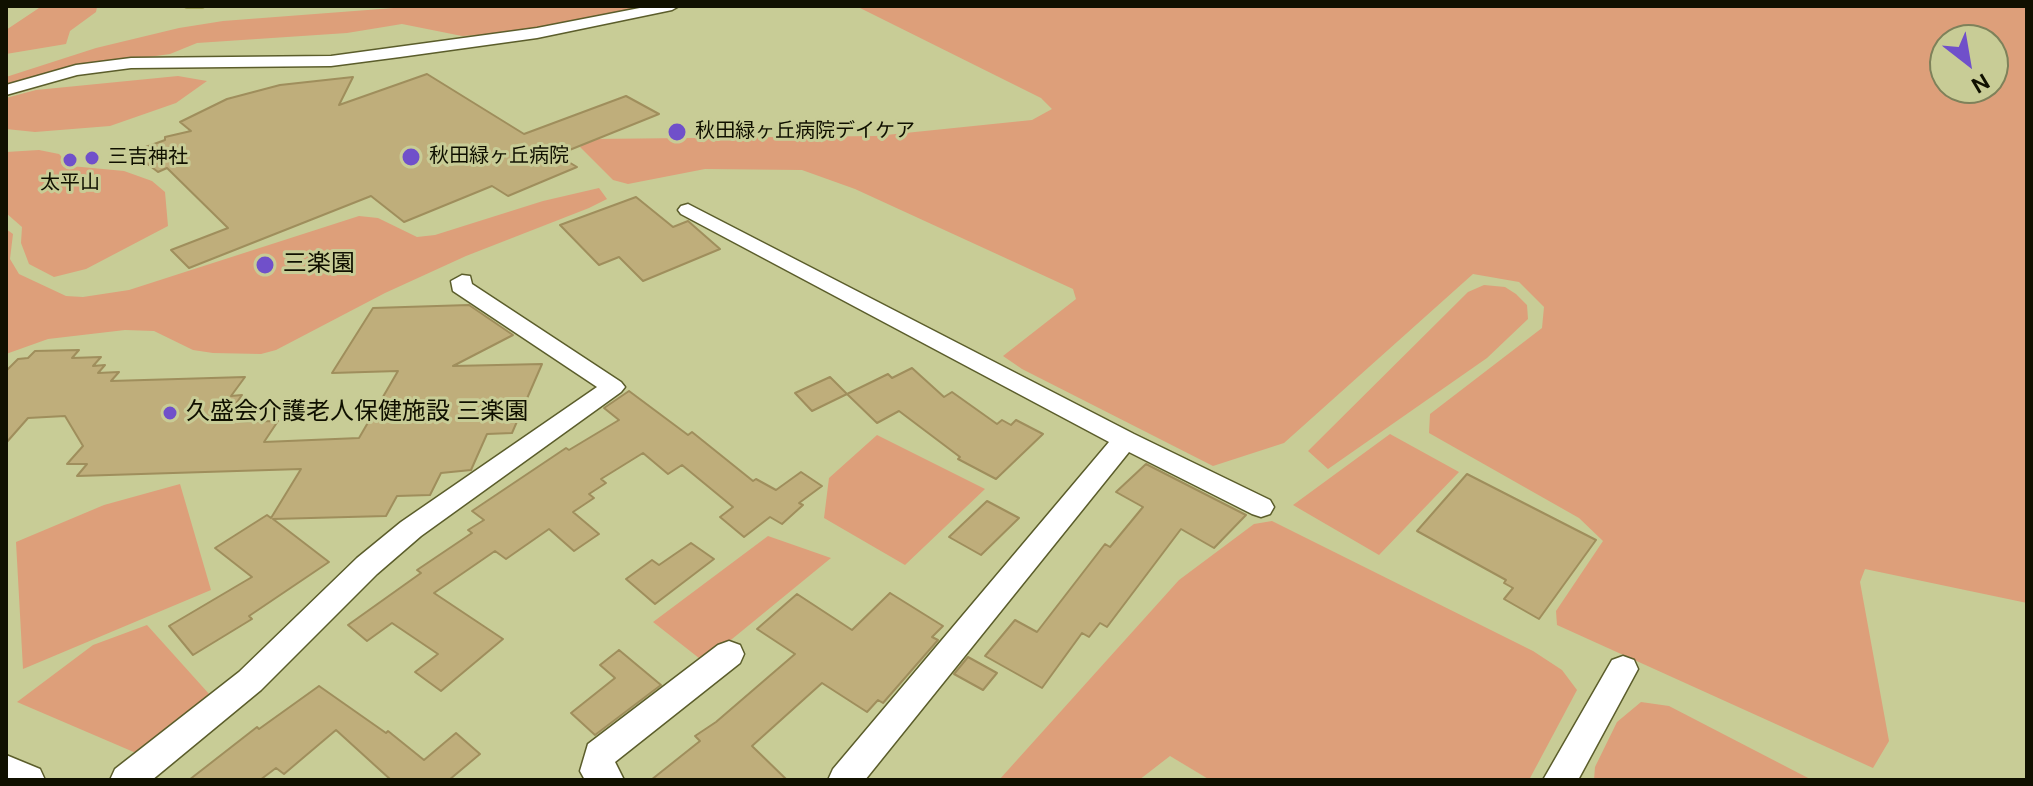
<!DOCTYPE html>
<html>
<head>
<meta charset="utf-8">
<style>
	body { margin:0 }
	#map { position:relative; width:2033px; height:786px; overflow:hidden; background:#c8cc96; font-family:"DM Sans",sans-serif }
	canvas { display:block }
	.frame { position:absolute; inset:0; border:8px solid #101000; pointer-events:none }
	.north { position:absolute; left:1929px; top:24px; width:80px; height:80px; box-sizing:border-box; background:#c8cc96; border:2px solid #7e815a; border-radius:50%; rotate:149deg; font-size:22px; font-weight:700; line-height:32px; text-align:center; color:#101000 }
	.north::after { content:''; display:block; margin:auto; width:28px; height:36px; background:#7050ca; clip-path:polygon(50% 0,100% 100%,50% 72%,0 100%) }
</style>
</head>
<body>
<div id="map">
<canvas width="2033" height="786"></canvas>
<div class="frame"></div>
<div class="north">N</div>
</div>
<script>
const ctx = document.querySelector('canvas').getContext('2d');
ctx.lineJoin = 'round';
function fill(path, color) {
  ctx.fillStyle = color;
  ctx.fill(path, 'evenodd');
}
function toPath(rows) {
  const path = new Path2D();
  for (const r of rows) {
    path.moveTo(r[0], r[1]);
    for (let i = 2; i < r.length; i += 2) path.lineTo(r[i], r[i + 1]);
  }
  return path;
}
function strokePath(path, color, width, dash) {
  ctx.strokeStyle = color;
  ctx.lineWidth = width;
  ctx.lineCap = dash ? 'butt' : 'round';
  ctx.setLineDash(dash || []);
  ctx.stroke(path);
}
function write(font, color, halo, rows, align = 'center') {
  ctx.font = font + ' "DM Sans","Noto Sans JP",sans-serif';
  ctx.lineWidth = 6;
  ctx.setLineDash([]);
  ctx.textBaseline = 'middle';
  ctx.strokeStyle = halo;
  ctx.fillStyle = color;
  for (const [text, x, y, turn = 0] of rows) {
    ctx.save();
    ctx.translate(x, y);
    ctx.rotate((+turn || 0) * Math.PI / 180);
    ctx.textAlign = isNaN(turn) ? turn : align;
    if (halo) ctx.strokeText(text, 0, 0);
    ctx.fillText(text, 0, 0);
    ctx.restore();
  }
}
fill(toPath([
	[42,6,97,7,96,12,70,31,66,44,6,54,6,30],
	[420,6,653,6,499,34,462,36,402,24,347,33,197,43,170,54,78,67,6,85,6,77,96,48,179,28,223,21],
	[856,6,2027,6,2027,603,1865,569,1860,582,1889,741,1873,768,1557,625,1556,611,1603,541,1579,518,1429,433,1430,414,1542,328,1544,307,1519,282,1473,274,1284,443,1213,466,1022,369,1003,356,1076,299,1073,289,855,189,802,170,705,169,628,184,613,180,580,147,592,139,876,136,1032,120,1052,109,1041,98],
	[1945,40,1993,40,1993,88,1945,88],
	[178,76,207,81,176,103,110,126,35,132,6,129,6,98,36,90],
	[39,150,59,154,71,166,124,171,152,181,165,192,168,226,86,269,54,277,29,264,21,243,22,227,6,213,6,152],
	[599,188,607,199,589,208,466,256,385,293,276,350,261,354,213,353,193,350,154,331,125,330,48,339,6,354,6,229,13,234,10,259,19,274,66,296,83,297,129,290,359,216,378,218,417,237,435,235,543,201],
	[1484,285,1505,287,1516,294,1527,305,1528,319,1487,358,1328,469,1308,451,1468,292],
	[1390,434,1459,472,1379,555,1293,505],
	[877,435,985,489,905,565,824,518,829,478],
	[180,484,211,590,23,669,16,542,104,505],
	[1272,521,1533,651,1562,670,1577,690,1529,780,1210,780,1170,756,1139,780,999,780,1179,580,1254,524],
	[768,536,831,558,704,662,653,622],
	[147,625,210,695,136,753,17,702,93,645],
	[1641,702,1669,706,1812,780,1594,780,1595,767,1617,722]
]), '#dd9f7a');
strokePath(toPath([
	[187,6,202,6]
]), '#a5a961', 6);
const building = toPath([
	[427,74,524,134,626,96,659,114,557,155,577,167,508,196,492,186,404,222,371,196,189,268,171,250,228,228,167,168,158,172,132,152,165,140,165,137,191,131,180,122,227,99,280,85,353,77,339,105,427,74],
	[636,197,673,227,688,221,720,249,643,281,619,257,599,265,560,225,636,197],
	[469,305,513,335,453,366,542,364,512,433,487,434,471,470,441,473,430,495,397,496,386,516,273,519,329,562,249,616,252,619,193,655,169,626,252,577,215,548,267,515,271,518,301,469,77,476,87,464,67,464,83,446,65,416,28,418,6,443,6,371,18,359,28,358,35,351,79,350,72,358,101,357,93,366,105,365,98,373,119,372,111,381,245,377,231,396,242,395,223,422,278,421,264,442,359,438,398,371,332,373,373,308,469,305],
	[912,368,944,397,952,392,997,424,1002,420,1011,425,1016,420,1043,434,996,479,958,459,960,457,899,411,877,423,847,394,812,411,795,393,830,377,847,394,888,374,892,378,912,368],
	[629,391,688,435,692,432,753,481,756,479,776,490,801,472,822,486,799,503,803,505,782,524,770,517,744,537,720,517,733,507,682,465,668,474,643,453,601,479,606,483,589,494,594,498,573,512,599,534,574,551,549,529,506,559,495,551,434,593,503,639,441,691,415,672,438,654,392,623,367,641,348,625,421,573,417,570,472,533,468,530,484,520,472,511,566,448,569,450,619,420,604,408,629,391],
	[1146,464,1246,515,1214,548,1181,529,1107,627,1100,623,1089,637,1082,633,1042,688,985,656,1015,620,1037,632,1105,544,1110,547,1143,507,1116,492,1146,464],
	[1467,474,1596,540,1539,619,1504,599,1513,588,1504,583,1506,580,1417,531,1467,474],
	[987,501,1019,518,981,555,949,537,987,501],
	[691,543,714,559,655,604,626,579,652,560,659,565,691,543],
	[890,593,943,626,932,637,938,640,883,703,878,700,867,712,822,683,752,746,787,780,651,780,700,741,695,736,716,722,795,654,757,629,797,594,852,630,890,593],
	[619,650,661,685,595,735,571,713,615,678,600,665,619,650],
	[968,657,997,673,983,690,954,674,968,657],
	[319,686,386,733,388,731,424,760,456,733,480,754,449,780,391,780,336,730,284,774,276,768,260,780,189,780,257,727,259,729,319,686]
]);
fill(building, '#bfae7b');
strokePath(building, '#9f8e5c', 2);
const minor = toPath([
	[650,6,679,6,672,10,537,38,400,57,331,66,131,68,77,75,6,95,6,85,76,65,131,58,331,56,537,28,650,6],
	[688,204,1134,434,1270,500,1274,507,1270,514,1261,517,1252,514,1129,452,865,780,828,780,833,769,1109,442,681,214,678,210,681,206,688,204],
	[462,275,470,276,472,284,621,382,625,387,621,392,421,536,377,574,261,690,152,780,110,780,115,769,239,672,357,558,401,522,597,387,453,291,451,281,462,275],
	[729,641,740,645,744,654,740,663,615,762,624,780,585,780,580,771,588,744,718,645,729,641],
	[1623,656,1634,660,1638,669,1578,780,1543,780,1612,660,1623,656],
	[6,755,40,769,45,780,6,780,6,755]
]);
strokePath(minor, '#5b5d2b', 3);
fill(minor, '#fff');
for (const [x, y, r, color] of [
	[677,132,10,"#7050ca"],
	[411,157,10,"#7050ca"],
	[92,158,8,"#7050ca"],
	[70,160,8,"#7050ca"],
	[265,265,10,"#7050ca"],
	[170,413,8,"#7050ca"]
]) {
  const dot = new Path2D();
  dot.arc(x, y, r, 0, 2 * Math.PI);
  ctx.fillStyle = color;
  ctx.fill(dot);
  strokePath(dot, '#c8cc96', 3);
}
write('20px', '#101000', '#c8cc96', [
	["秋田緑ヶ丘病院デイケア",695,132],
	["秋田緑ヶ丘病院",429,157],
	["三吉神社",108,158],
	["太平山",70,184,"center"]
], 'left');
write('24px', '#101000', '#c8cc96', [
	["三楽園",283,265],
	["久盛会介護老人保健施設 三楽園",186,413]
], 'left');
</script>
</body>
</html>
